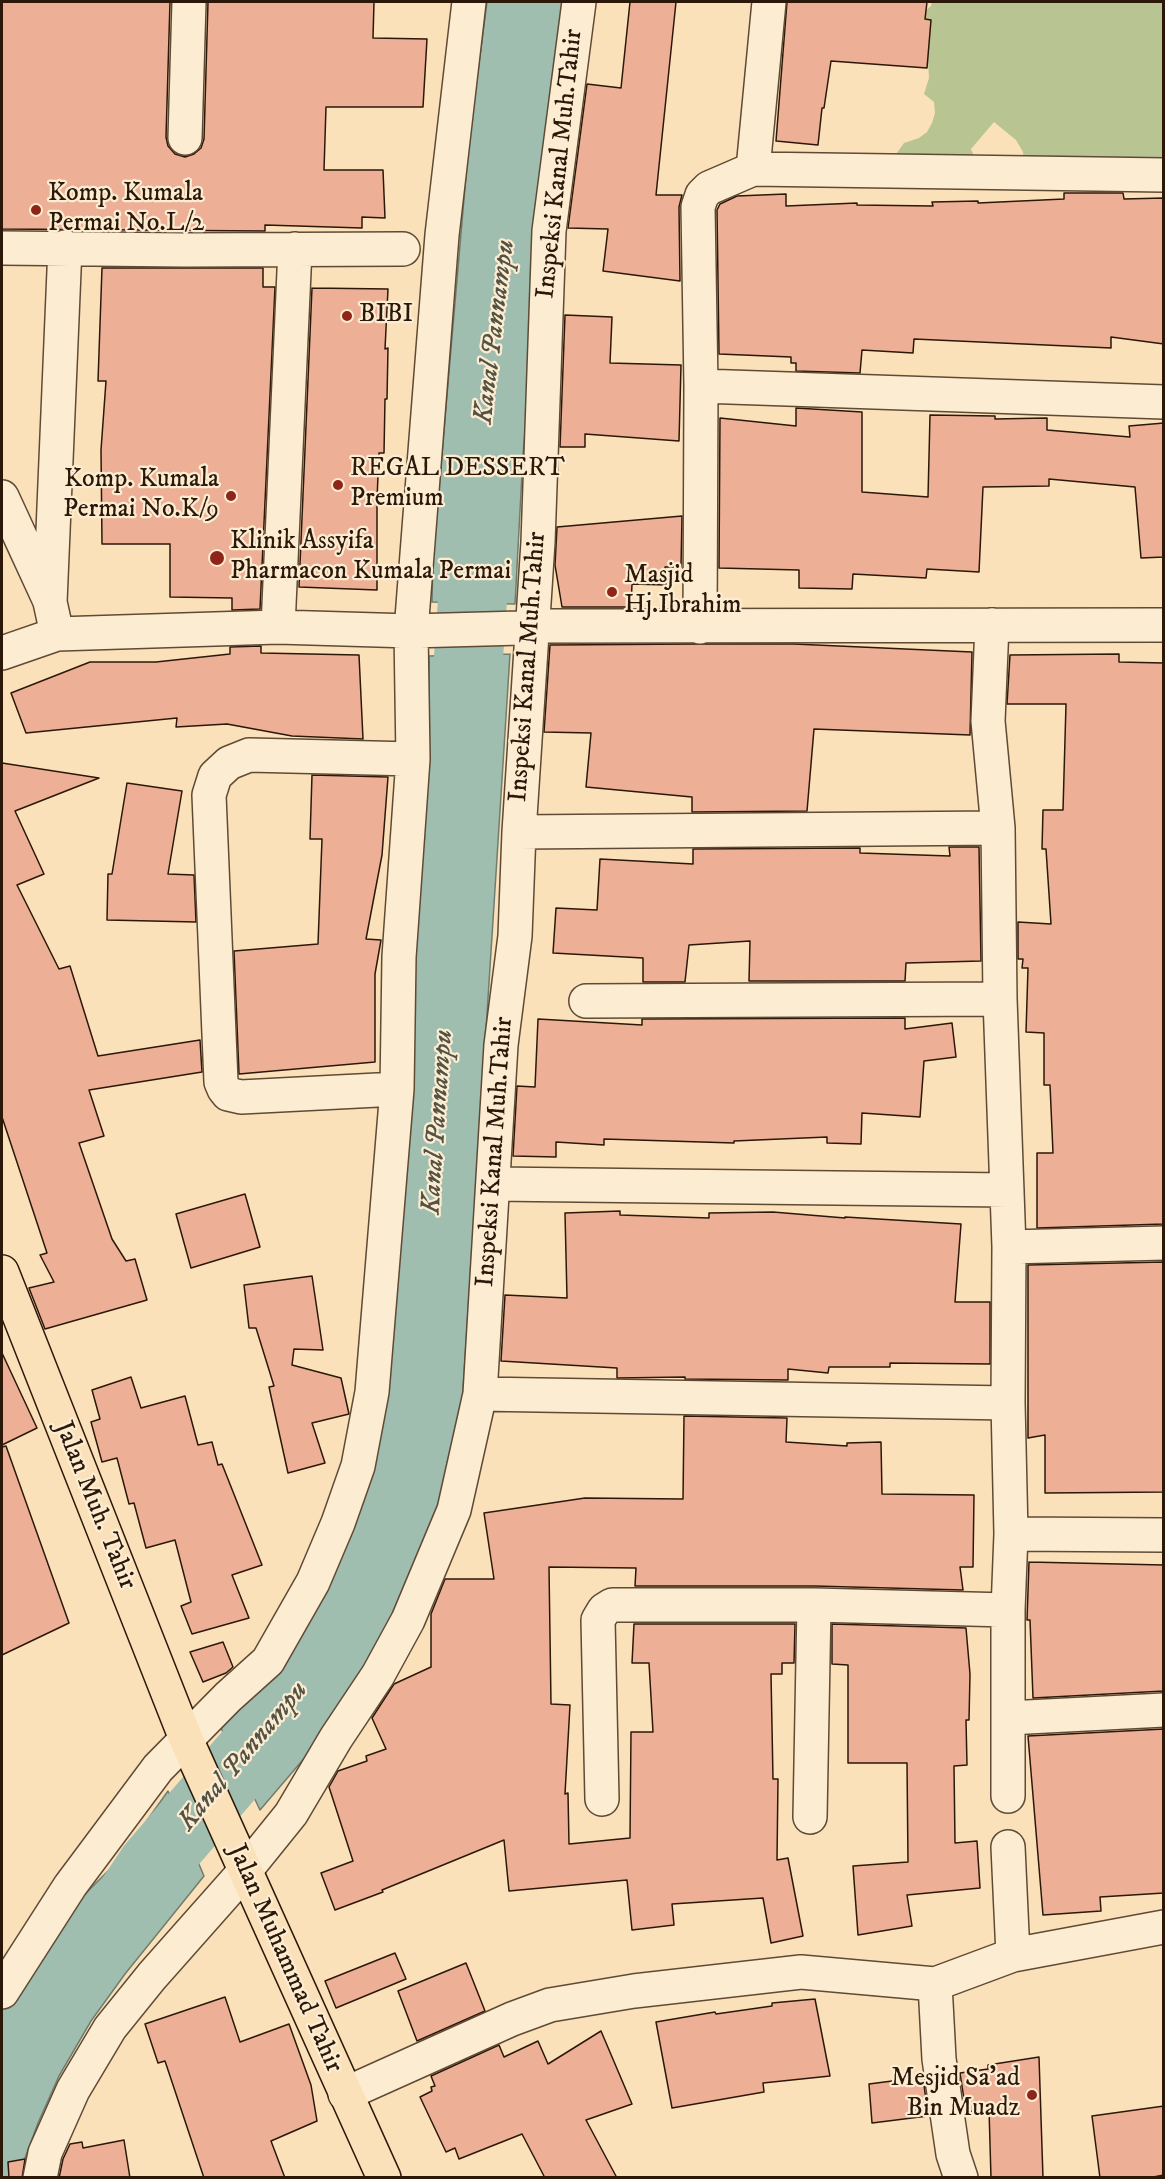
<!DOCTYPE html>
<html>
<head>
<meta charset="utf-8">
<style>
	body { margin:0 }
	#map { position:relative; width:1165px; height:2179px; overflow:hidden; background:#fbe1b9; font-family:"IM FELL DW Pica",serif }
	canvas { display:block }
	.frame { position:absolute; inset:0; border:3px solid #2b1809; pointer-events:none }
</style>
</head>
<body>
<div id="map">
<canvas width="1165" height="2179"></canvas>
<div class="frame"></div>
</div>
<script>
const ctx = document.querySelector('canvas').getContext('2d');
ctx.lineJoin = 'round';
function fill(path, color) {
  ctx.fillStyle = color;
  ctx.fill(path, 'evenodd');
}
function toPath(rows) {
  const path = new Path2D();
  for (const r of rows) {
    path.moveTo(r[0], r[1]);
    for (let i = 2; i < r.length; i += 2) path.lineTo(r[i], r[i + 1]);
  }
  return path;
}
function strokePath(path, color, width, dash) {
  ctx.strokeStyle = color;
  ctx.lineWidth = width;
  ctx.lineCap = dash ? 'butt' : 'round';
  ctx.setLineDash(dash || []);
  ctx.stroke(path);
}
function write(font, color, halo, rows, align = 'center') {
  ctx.font = font + ' "IM FELL DW Pica",serif';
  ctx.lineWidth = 4.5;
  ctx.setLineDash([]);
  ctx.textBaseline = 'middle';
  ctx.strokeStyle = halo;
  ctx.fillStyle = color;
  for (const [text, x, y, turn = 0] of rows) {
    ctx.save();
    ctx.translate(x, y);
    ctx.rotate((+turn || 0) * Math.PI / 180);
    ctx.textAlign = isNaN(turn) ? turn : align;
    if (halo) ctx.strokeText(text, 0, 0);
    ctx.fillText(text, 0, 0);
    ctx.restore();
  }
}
fill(toPath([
	[932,2,1163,2,1163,170,1024,165,1023,152,1016,140,994,122,971,149,975,159,894,157,904,143,919,138,927,132,932,123,935,113,934,102,924,94,929,78,925,11,931,6]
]), '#b9c493');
const water = toPath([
	[487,2,564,2,523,455,515,604,432,602,433,557,469,141,487,2],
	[510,654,462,1406,452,1472,404,1606,313,1748,260,1810,221,1728,251,1697,341,1557,422,811,429,710,429,656,510,654],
	[168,1791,204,1876,125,1974,91,2021,59,2076,38,2123,18,2177,2,2178,2,2007,75,1904,118,1861,168,1791]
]);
fill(water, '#9fbeb0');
strokePath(water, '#717c6d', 1.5);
strokePath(toPath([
	[462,749,479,508],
	[126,1905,152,1866,300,1694]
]), '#9fbeb0', 69);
const building = toPath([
	[2,2,170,2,166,137,168,146,175,154,185,157,194,154,201,148,204,139,208,2,374,2,373,38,427,39,423,107,326,107,324,170,383,170,385,218,362,217,362,228,265,225,265,231,2,229,2,2],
	[630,2,676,2,656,195,682,195,679,207,680,281,603,271,608,229,568,228,587,84,621,88,630,2],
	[787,2,927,2,925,19,931,20,927,68,831,61,824,108,822,108,818,145,776,141,787,2],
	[1064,193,1123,193,1124,199,1164,198,1164,344,1111,337,1111,348,914,339,913,353,862,350,860,373,796,371,796,363,791,363,791,357,719,354,717,210,720,204,737,196,786,194,786,206,857,203,857,205,933,206,932,202,978,201,978,203,1064,199,1064,193],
	[102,268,263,268,263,287,275,287,260,609,232,610,232,598,170,597,170,544,102,544,101,450,106,381,98,381,102,268],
	[312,288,388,289,385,349,388,348,387,399,385,399,384,453,379,453,377,499,377,590,299,587,312,288],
	[565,315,612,317,610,363,681,365,679,441,585,434,585,447,560,447,565,315],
	[796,408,862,412,862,492,928,497,930,415,995,416,995,419,1047,418,1047,430,1130,437,1129,426,1164,423,1164,557,1141,558,1135,487,1049,479,1049,486,983,487,979,572,927,569,926,578,853,574,852,589,799,588,799,570,719,568,720,418,796,426,796,408],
	[682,516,681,567,665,567,666,585,632,584,631,607,562,607,555,565,557,527,682,516],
	[695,644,794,644,972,652,970,735,814,729,807,811,692,812,692,797,586,787,591,733,544,732,550,645,695,644],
	[261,646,261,653,359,655,363,739,292,736,227,724,176,727,177,718,26,733,11,693,90,662,156,662,230,654,230,647,261,646],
	[1119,654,1119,662,1164,663,1164,1224,1037,1228,1037,1153,1053,1153,1050,1085,1044,1085,1044,1033,1026,1032,1028,968,1022,968,1023,959,1018,959,1018,922,1051,924,1046,849,1042,849,1043,810,1063,810,1066,704,1007,704,1010,655,1119,654],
	[2,763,99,778,15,811,44,874,17,885,59,969,70,966,98,1056,200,1040,202,1072,89,1090,104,1136,79,1143,112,1239,126,1261,135,1259,147,1300,45,1329,29,1288,54,1282,40,1255,47,1253,2,1117,2,763],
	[312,775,388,777,382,855,366,939,381,940,375,974,375,1062,239,1074,234,951,318,944,322,839,310,839,312,775],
	[127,783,182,791,168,874,194,875,196,922,107,920,108,874,112,874,127,783],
	[949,847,979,847,981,961,906,963,905,981,749,981,750,941,689,945,685,982,643,982,643,958,553,953,556,908,597,910,600,859,693,864,693,849,860,848,860,853,950,856,949,847],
	[905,1018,905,1029,952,1023,956,1057,924,1061,920,1117,862,1113,861,1144,827,1143,827,1137,734,1141,734,1143,604,1139,604,1145,556,1142,556,1157,513,1156,517,1086,535,1087,538,1019,642,1025,642,1019,905,1018],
	[245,1194,260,1247,191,1268,176,1214,245,1194],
	[620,1211,620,1215,709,1218,709,1213,773,1212,845,1218,845,1217,961,1224,955,1302,990,1302,990,1364,890,1363,890,1367,829,1367,828,1373,788,1369,788,1380,685,1379,685,1377,617,1378,617,1368,501,1361,505,1295,567,1298,565,1213,620,1211],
	[1164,1262,1164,1492,1045,1493,1045,1435,1028,1438,1028,1265,1164,1262],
	[312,1276,323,1350,294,1349,292,1365,341,1378,349,1414,312,1423,325,1463,288,1473,269,1387,274,1386,256,1328,249,1328,244,1285,312,1276],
	[2,1353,37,1428,2,1445,2,1353],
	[131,1377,141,1408,185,1396,198,1445,212,1442,218,1465,222,1464,262,1565,232,1575,249,1618,192,1634,181,1606,191,1602,175,1540,146,1548,134,1503,129,1504,117,1458,102,1462,91,1422,100,1419,92,1390,131,1377],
	[684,1416,787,1418,786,1442,847,1446,847,1443,881,1442,882,1494,974,1495,973,1567,960,1567,963,1590,814,1586,635,1586,636,1568,549,1567,551,1704,570,1705,565,1794,568,1793,569,1844,630,1838,631,1732,653,1732,649,1663,632,1663,634,1624,795,1624,794,1663,782,1663,782,1674,771,1674,773,1779,778,1779,777,1860,788,1858,803,1936,771,1943,763,1898,672,1904,674,1925,632,1930,627,1880,509,1891,504,1840,382,1890,383,1892,335,1910,321,1873,353,1861,329,1787,338,1771,367,1761,366,1756,386,1749,372,1718,394,1684,431,1667,431,1614,445,1579,494,1579,484,1513,585,1498,683,1499,684,1416],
	[6,1446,69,1623,2,1655,2,1447,6,1446],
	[1029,1562,1164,1565,1164,1691,1033,1698,1030,1620,1027,1620,1029,1562],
	[832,1624,966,1628,970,1674,969,1720,966,1720,967,1765,954,1766,955,1843,977,1841,980,1888,907,1895,912,1926,858,1935,853,1866,908,1862,907,1763,848,1763,848,1665,832,1664,832,1624],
	[223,1642,233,1667,226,1673,203,1682,190,1652,223,1642],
	[1164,1729,1164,1893,1100,1897,1101,1911,1043,1915,1028,1736,1164,1729],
	[395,1953,406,1979,336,2008,325,1981,395,1953],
	[466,1963,485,2011,417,2041,398,1991,466,1963],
	[225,1997,240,2042,289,2024,311,2085,317,2121,271,2141,285,2178,204,2178,165,2061,158,2063,145,2024,225,1997],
	[815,1999,830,2076,763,2083,764,2092,672,2108,656,2022,715,2012,716,2014,772,2006,772,2003,815,1999],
	[601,2031,632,2104,586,2120,617,2178,545,2178,522,2134,459,2159,455,2148,446,2152,420,2097,432,2091,431,2087,435,2086,431,2076,499,2045,504,2057,538,2041,548,2064,601,2031],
	[1039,2057,1043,2178,991,2178,989,2109,966,2112,960,2073,988,2069,988,2065,1039,2057],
	[923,2077,928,2116,872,2123,869,2084,923,2077],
	[1164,2106,1164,2175,1148,2178,1100,2178,1092,2116,1164,2106],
	[124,2140,130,2178,59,2178,63,2159,70,2144,82,2142,83,2148,124,2140],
	[25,2159,22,2178,9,2178,8,2162,25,2159]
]);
fill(building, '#edaf95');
strokePath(building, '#2b1809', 1.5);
const minor = toPath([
	[185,138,189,2],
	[753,169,769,2],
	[2,248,185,250,403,249],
	[701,386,1164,402],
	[2,497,49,599],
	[992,625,988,721,998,828,1000,999,1009,1247,1008,1403,1011,1534,1008,1610,1008,1796],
	[278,627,295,249],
	[700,627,701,386,698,207,702,195,709,188,753,169,1164,175],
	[57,634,50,602,65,247],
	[2,653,57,634,278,627,411,631,521,628,531,626,1164,625],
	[519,832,998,828],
	[586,1001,1000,999],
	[397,1089,241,1097,228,1094,224,1089,221,1082,209,795,215,776,229,763,249,755,413,759],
	[493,1184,1007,1190],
	[1009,1247,1164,1243],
	[480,1394,1008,1403],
	[1011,1534,1164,1535],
	[1008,1718,1164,1710],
	[602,1799,598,1620,604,1610,612,1605,814,1605,1008,1610],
	[810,1817,814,1605],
	[1008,1847,1013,1955],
	[935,1984,939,2059,953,2154,961,2178],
	[2,1992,70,1886,158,1768,228,1697,268,1661,313,1582,338,1523,358,1466,372,1392,397,1089,399,957,413,759,411,631,442,235,469,2],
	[345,2094,512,2019,550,2005,634,1991,801,1972,935,1984,1013,1955,1164,1927],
	[40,2178,45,2153,73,2090,110,2028,152,1976,245,1871,291,1814,336,1738,378,1675,408,1620,454,1510,480,1394,501,1045,515,936,519,832,538,542,549,231,579,2]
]);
const major = toPath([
	[2,1272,186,1739,384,2178]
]);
strokePath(minor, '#5f4a35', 36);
strokePath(major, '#2b1809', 36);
strokePath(minor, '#fcecd2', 33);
strokePath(major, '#fbe1b9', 33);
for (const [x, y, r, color] of [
	[36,210,6,"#8f2418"],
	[347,316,6,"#8f2418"],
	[338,485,6,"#8f2418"],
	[231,496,6,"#8f2418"],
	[217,558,8,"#8f2418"],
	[612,592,6,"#8f2418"],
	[1032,2095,6,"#8f2418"]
]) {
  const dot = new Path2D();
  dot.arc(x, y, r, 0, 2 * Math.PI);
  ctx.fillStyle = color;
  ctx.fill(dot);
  strokePath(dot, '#fcecd2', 2);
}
write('26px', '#2b1809', '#fcecd2', [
	["Inspeksi Kanal Muh.Tahir",561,164,-84],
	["Inspeksi Kanal Muh.Tahir",529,667,-86],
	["Inspeksi Kanal Muh.Tahir",496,1152,-86],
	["Jalan Muh. Tahir",94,1506,68],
	["Jalan Muhammad Tahir",284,1959,66]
]);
write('26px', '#2b1809', '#fcecd2', [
	["Komp. Kumala",48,195],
	["Permai No.L/2",48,225],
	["BIBI",359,316],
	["REGAL DESSERT",350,470],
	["Premium",350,500],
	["Komp. Kumala",219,481,"right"],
	["Permai No.K/9",219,511,"right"],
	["Klinik Assyifa",230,543],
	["Pharmacon Kumala Permai",230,573],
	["Masjid",624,577],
	["Hj.Ibrahim",624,607],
	["Mesjid Sa'ad",1020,2080,"right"],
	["Bin Muadz",1020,2110,"right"]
], 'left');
write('italic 27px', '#545243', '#fcecd2', [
	["Kanal Pannampu",496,332,-83],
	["Kanal Pannampu",439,1122,-86],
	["Kanal Pannampu",244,1757,-50]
]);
</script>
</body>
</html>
